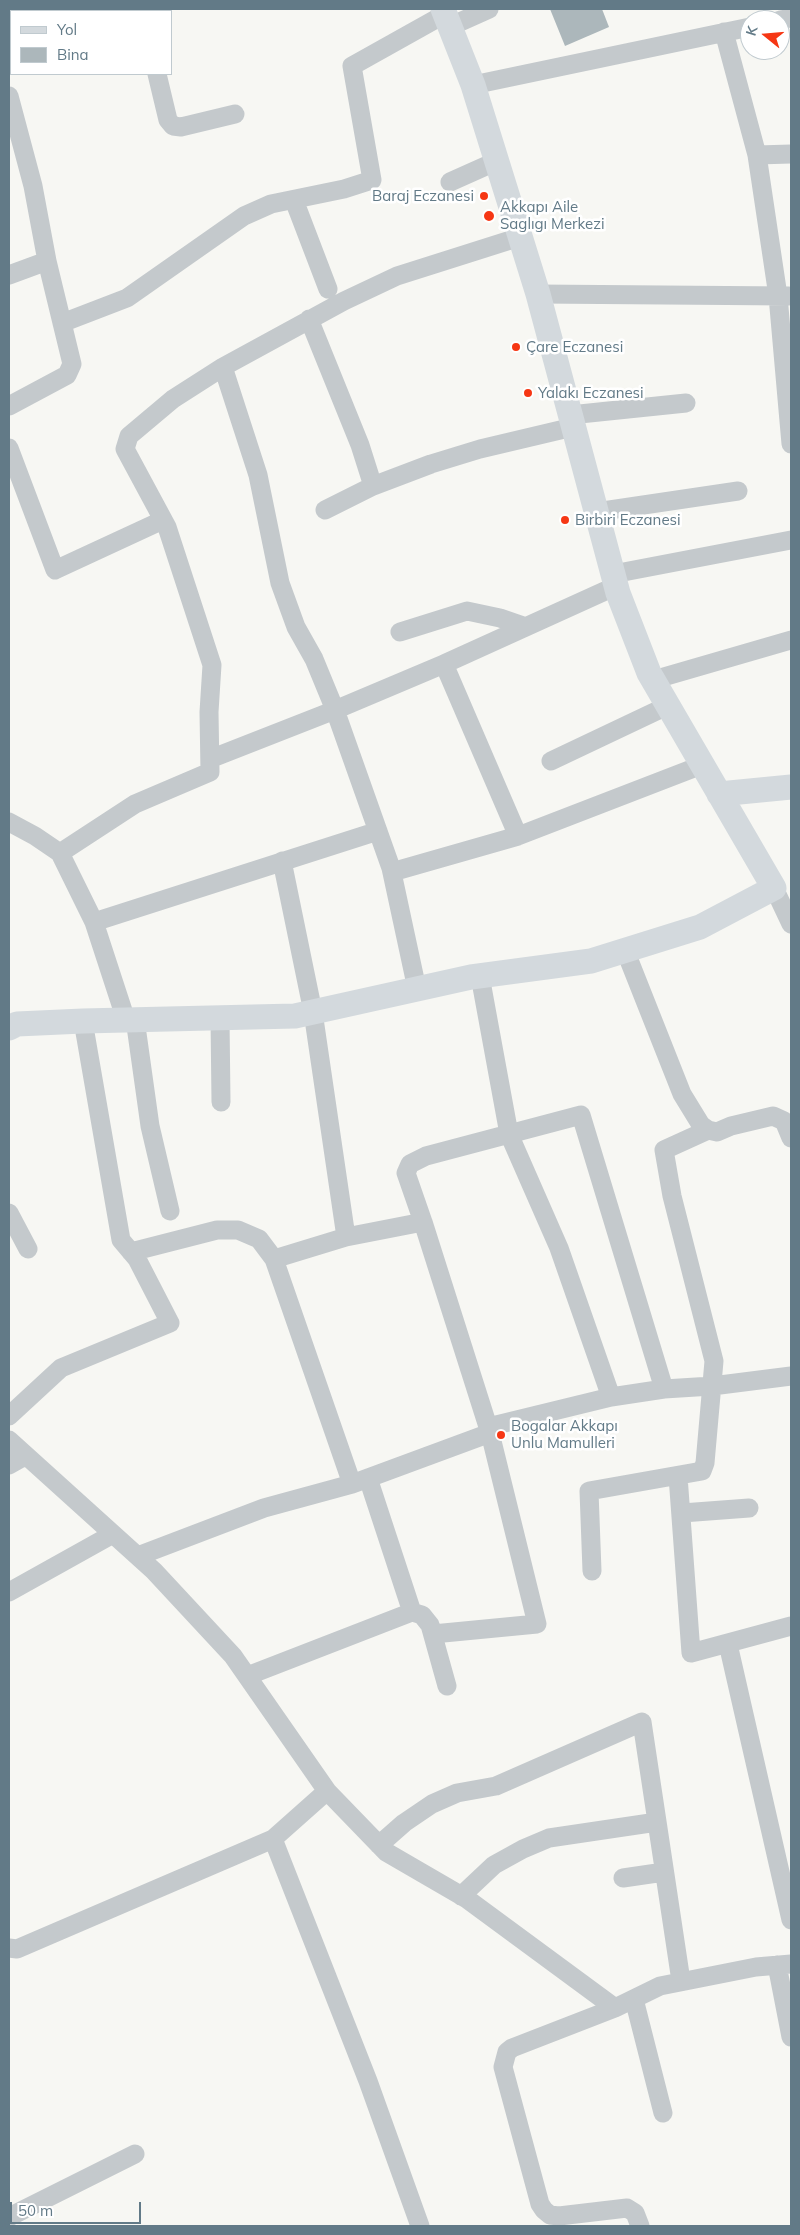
<!DOCTYPE html>
<html>
<head>
<meta charset="utf-8">
<style>
	body { margin:0 }
	#map { position:relative; width:800px; height:2235px; overflow:hidden; background:#f7f7f3; font-family:Mulish,sans-serif }
	canvas { display:block }
	.frame { position:absolute; inset:0; border:10px solid #627a87; pointer-events:none }
	.legend { position:absolute; left:10px; top:10px; width:162px; height:65px; box-sizing:border-box; background:#fff; border:1px solid #c0cacf; margin:0; padding:6px 9px; list-style:none; font-size:15px; color:#627a87 }
	.legend li { display:flex; align-items:center; gap:10px; height:25px }
	.legend b { width:25px; border:1px solid #c0cacf }
	.north { position:absolute; left:740px; top:10px; width:50px; height:50px; box-sizing:border-box; background:#fff; border:1px solid #c0cacf; border-radius:50%; rotate:287deg; font-size:14px; font-weight:700; line-height:20px; text-align:center; color:#627a87 }
	.north::after { content:''; display:block; margin:auto; width:18px; height:22px; background:#f63714; clip-path:polygon(50% 0,100% 100%,50% 72%,0 100%) }
	.scale { position:absolute; left:10px; top:2202px; width:131px; height:22px; box-sizing:border-box; border:2px solid #627a87; border-top:0; padding-left:6px; font-size:15px; line-height:18px; white-space:nowrap; color:#627a87; -webkit-text-stroke:4px #fff; paint-order:stroke }
</style>
</head>
<body>
<div id="map">
<canvas width="800" height="2235"></canvas>
<div class="frame"></div>
<ul class="legend">
<li><b style="height:6px;background:#d3d9dd"></b>Yol</li>
<li><b style="height:14px;background:#acb7bb"></b>Bina</li>
</ul>
<div class="north">K</div>
<div class="scale">50 m</div>
</div>
<script>
const ctx = document.querySelector('canvas').getContext('2d');
ctx.lineJoin = 'round';
function fill(path, color) {
  ctx.fillStyle = color;
  ctx.fill(path, 'evenodd');
}
function toPath(rows) {
  const path = new Path2D();
  for (const r of rows) {
    path.moveTo(r[0], r[1]);
    for (let i = 2; i < r.length; i += 2) path.lineTo(r[i], r[i + 1]);
  }
  return path;
}
function strokePath(path, color, width, dash) {
  ctx.strokeStyle = color;
  ctx.lineWidth = width;
  ctx.lineCap = dash ? 'butt' : 'round';
  ctx.setLineDash(dash || []);
  ctx.stroke(path);
}
function write(font, color, halo, rows, align = 'center') {
  ctx.font = font + ' Mulish,sans-serif';
  ctx.lineWidth = 5;
  ctx.setLineDash([]);
  ctx.textBaseline = 'middle';
  ctx.strokeStyle = halo;
  ctx.fillStyle = color;
  for (const [text, x, y, turn = 0] of rows) {
    ctx.save();
    ctx.translate(x, y);
    ctx.rotate((+turn || 0) * Math.PI / 180);
    ctx.textAlign = isNaN(turn) ? turn : align;
    if (halo) ctx.strokeText(text, 0, 0);
    ctx.fillText(text, 0, 0);
    ctx.restore();
  }
}
fill(toPath([
	[550,9,602,9,609,27,565,46]
]), '#acb7bb');
strokePath(toPath([
	[52,9,52,11],
	[780,20,791,18],
	[451,26,489,9],
	[724,32,757,155,778,296,791,444],
	[9,55,11,54],
	[157,74,168,120,173,126,181,127,235,114],
	[473,85,750,27],
	[9,96,33,186,47,261,72,364,67,375,9,406],
	[757,155,791,154],
	[450,182,497,161],
	[294,200,328,289],
	[9,275,47,261],
	[538,294,789,296],
	[309,319,360,445,373,486],
	[62,323,127,298,244,216,271,204,344,189,372,180,352,66,445,14],
	[223,367,258,475,280,583,296,627,314,659,335,710,391,868,417,989],
	[570,415,686,403],
	[9,448,55,570,163,520],
	[325,510,373,486,431,464,480,449,573,427],
	[596,512,738,491],
	[613,574,791,540],
	[400,632,467,611,500,618,526,627],
	[653,680,791,640],
	[210,759,335,710,444,664,616,586],
	[551,761,667,706],
	[9,822,35,836,60,853,135,804,210,772,209,712,212,665,167,527,125,449,129,436,173,399,223,367,344,301,397,276,520,237],
	[518,836,702,765],
	[60,853,94,922,126,1020],
	[392,872,518,836,444,664],
	[774,888,791,924],
	[94,922,378,831],
	[625,950,682,1094,701,1125,708,1130,717,1132,731,1126,773,1116,784,1121,791,1138],
	[480,976,509,1134,559,1248,611,1397],
	[220,1018,221,1102],
	[135,1019,150,1126,170,1211],
	[9,1213,28,1249],
	[423,1222,406,1173,410,1164,426,1156,581,1115,664,1389],
	[131,1252,217,1230,238,1230,259,1239,274,1259,346,1237,313,1012,282,861],
	[274,1259,352,1484],
	[9,1416,61,1368,170,1323,137,1259,121,1240,83,1021],
	[488,1427,611,1397,664,1389,712,1386,791,1376],
	[9,1440,154,1571,233,1656,327,1791,386,1852,467,1899,615,2008],
	[9,1465,25,1456],
	[678,1476,691,1653,791,1626],
	[368,1478,412,1612],
	[682,1513,749,1508],
	[138,1556,264,1508,352,1484,490,1433,423,1222,346,1237],
	[592,1571,589,1491,702,1471,705,1463,714,1361,672,1196,664,1150,708,1130],
	[9,1592,113,1534],
	[433,1634,537,1624,490,1433],
	[728,1644,791,1920],
	[247,1676,412,1612,422,1615,430,1625,447,1686],
	[273,1839,368,2081,420,2226],
	[379,1845,404,1823,432,1804,457,1793,496,1786,642,1722,681,1981],
	[623,1878,664,1872],
	[461,1896,494,1865,523,1849,549,1838,657,1822],
	[9,1948,17,1949,273,1839,327,1791],
	[777,1965,791,2037],
	[634,1999,663,2113],
	[9,2217,135,2154],
	[640,2226,635,2213,627,2208,559,2216,550,2215,544,2210,540,2204,503,2067,507,2052,512,2048,615,2008,660,1986,756,1967,791,1964]
]), '#c4c9cc', 19);
strokePath(toPath([
	[719,794,791,787],
	[9,1028,17,1024,83,1021,295,1016,471,977,591,961,700,927,774,888,649,673,618,593,538,294,473,85,443,9]
]), '#d3d9dd', 25);
for (const [x, y, r, color] of [
	[484,196,5,"#f63714"],
	[489,216,6,"#f63714"],
	[516,347,5,"#f63714"],
	[528,393,5,"#f63714"],
	[565,520,5,"#f63714"],
	[501,1435,5,"#f63714"]
]) {
  const dot = new Path2D();
  dot.arc(x, y, r, 0, 2 * Math.PI);
  ctx.fillStyle = color;
  ctx.fill(dot);
  strokePath(dot, '#fff', 2);
}
write('15px', '#627a87', '#fff', [
	["Baraj Eczanesi",474,196,"right"],
	["Akkapı Aile",500,207],
	["Saglıgı Merkezi",500,224],
	["Çare Eczanesi",526,347],
	["Yalakı Eczanesi",538,393],
	["Birbiri Eczanesi",575,520],
	["Bogalar Akkapı",511,1426],
	["Unlu Mamulleri",511,1443]
], 'left');
</script>
</body>
</html>
